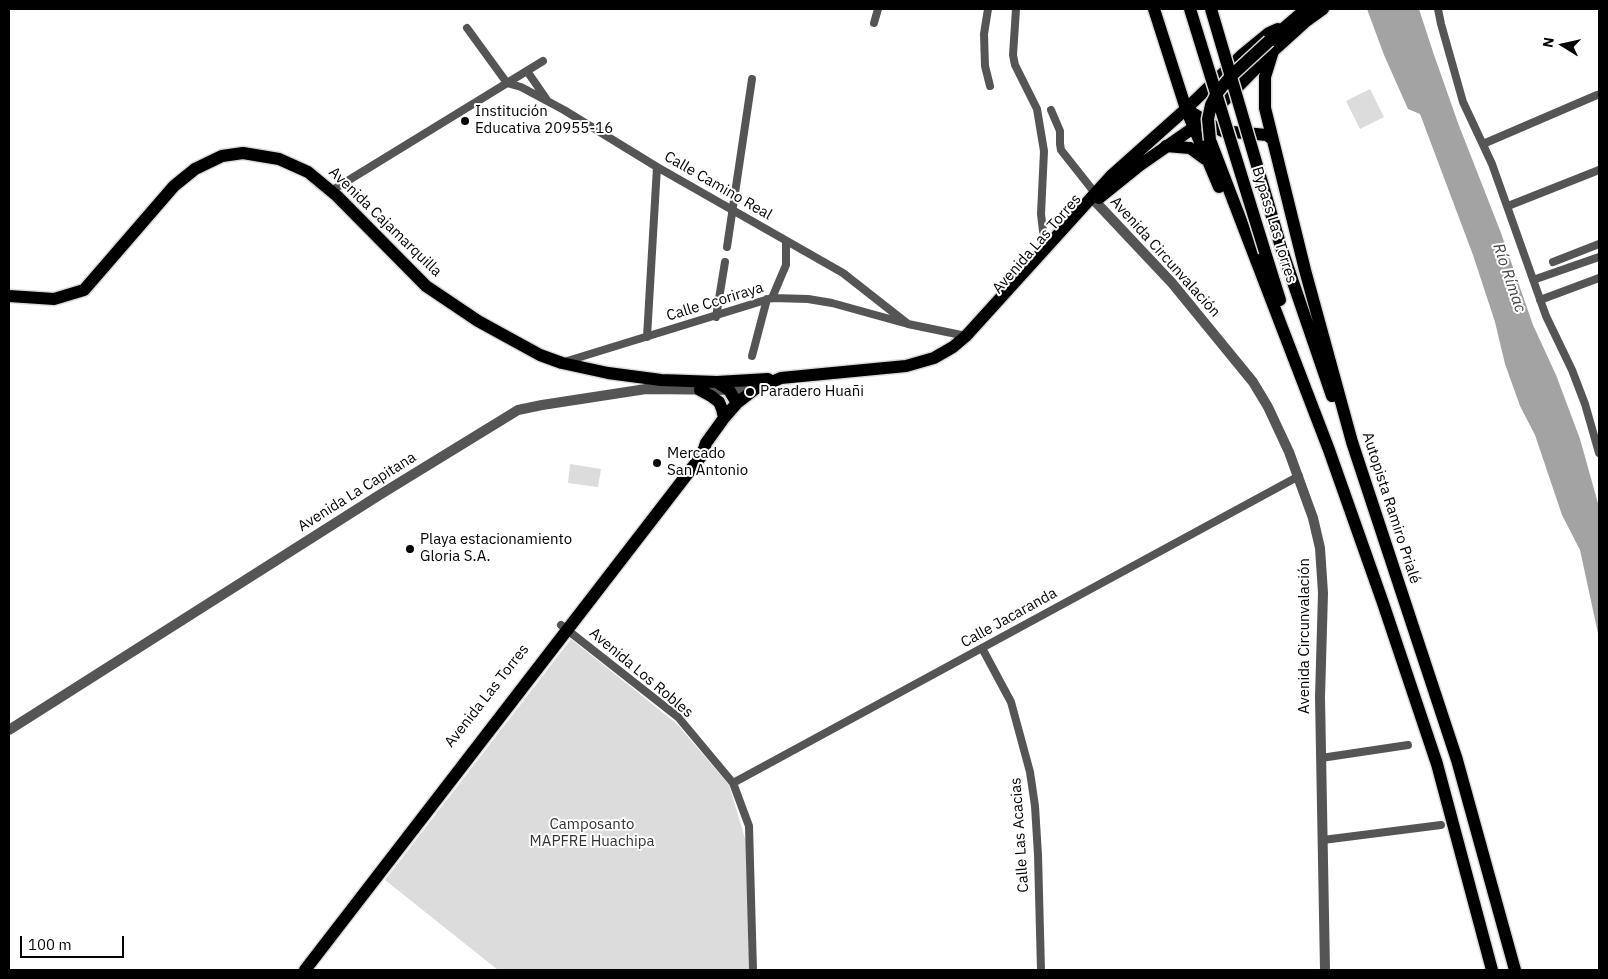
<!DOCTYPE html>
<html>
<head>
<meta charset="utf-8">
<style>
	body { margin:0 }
	#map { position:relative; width:1608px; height:979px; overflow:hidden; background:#fff; font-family:"IBM Plex Sans",sans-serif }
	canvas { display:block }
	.frame { position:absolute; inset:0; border:10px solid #000; pointer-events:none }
	.north { position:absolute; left:1538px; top:20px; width:50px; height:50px; -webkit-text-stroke:4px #fff; paint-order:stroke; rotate:280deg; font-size:14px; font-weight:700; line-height:20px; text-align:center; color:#000 }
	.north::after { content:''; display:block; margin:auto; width:18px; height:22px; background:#000; clip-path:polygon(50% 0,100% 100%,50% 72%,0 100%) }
	.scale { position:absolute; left:20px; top:936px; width:104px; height:22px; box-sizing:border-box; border:2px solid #000; border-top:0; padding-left:6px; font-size:15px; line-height:18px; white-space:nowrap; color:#000; -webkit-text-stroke:4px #fff; paint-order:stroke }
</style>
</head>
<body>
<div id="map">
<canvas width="1608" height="979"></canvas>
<div class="frame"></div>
<div class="north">N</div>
<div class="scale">100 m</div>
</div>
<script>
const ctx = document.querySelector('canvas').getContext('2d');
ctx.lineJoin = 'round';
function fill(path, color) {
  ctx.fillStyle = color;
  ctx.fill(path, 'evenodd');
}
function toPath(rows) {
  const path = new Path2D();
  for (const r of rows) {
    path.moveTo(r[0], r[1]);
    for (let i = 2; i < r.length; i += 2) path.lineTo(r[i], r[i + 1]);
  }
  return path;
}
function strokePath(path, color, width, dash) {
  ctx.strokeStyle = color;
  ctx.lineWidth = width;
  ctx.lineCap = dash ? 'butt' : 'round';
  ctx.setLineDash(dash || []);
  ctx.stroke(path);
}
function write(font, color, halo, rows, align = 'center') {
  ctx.font = font + ' "IBM Plex Sans",sans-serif';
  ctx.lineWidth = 4;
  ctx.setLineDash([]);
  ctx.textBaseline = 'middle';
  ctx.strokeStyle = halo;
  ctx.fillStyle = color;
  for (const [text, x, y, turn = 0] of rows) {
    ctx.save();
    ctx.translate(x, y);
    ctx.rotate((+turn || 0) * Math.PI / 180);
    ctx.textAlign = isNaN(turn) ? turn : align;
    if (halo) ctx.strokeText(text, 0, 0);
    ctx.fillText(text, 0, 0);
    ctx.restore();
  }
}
fill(toPath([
	[1370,89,1384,117,1360,129,1346,101],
	[570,464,601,469,598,487,568,483],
	[571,639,677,724,729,785,747,845,749,970,511,970,510,969,498,970,385,880]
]), '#dcdcdc');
fill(toPath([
	[1367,9,1419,9,1433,52,1458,123,1501,233,1533,325,1556,375,1580,439,1599,507,1599,638,1580,550,1562,515,1535,435,1520,406,1505,364,1495,322,1473,255,1420,114,1408,109,1384,55]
]), '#a3a3a3');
const primary = toPath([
	[1099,198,1140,165,1206,119,1273,51],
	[9,296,54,299,84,290,174,186,195,169,222,156,243,153,279,159,308,172,337,196,426,286,478,321,540,355,562,363,608,373,661,380,717,382,768,379],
	[717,382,729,390,737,403],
	[700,390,711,396,719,402,722,409,724,418],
	[305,970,702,455,706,443,724,418,737,403,755,389,781,378,906,366,934,358,953,347,966,336,1111,176,1186,109,1241,56,1269,33,1278,29]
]);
const trunk = toPath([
	[1154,9,1186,109,1219,187],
	[1323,9,1305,22,1273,51,1265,77,1265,108,1305,270,1352,442,1457,760,1515,970],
	[1269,41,1306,9],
	[1186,109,1222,131,1267,135,1273,140],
	[1210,140,1329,450,1383,603,1437,764,1492,970],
	[1166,146,1190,148,1205,159],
	[1281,247,1332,396],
	[1265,252,1280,300]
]);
strokePath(primary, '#dbdbdb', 15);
strokePath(trunk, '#dbdbdb', 15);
strokePath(toPath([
	[988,9,984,34,985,66,990,86],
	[1016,9,1013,55,1015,65,1037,109,1044,151,1041,214,1043,231,1048,244],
	[1438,9,1441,24,1463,102,1492,164,1546,316,1572,370,1585,404,1599,453],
	[874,23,878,9],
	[467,28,507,83,521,87,564,110,657,167,843,273,908,324],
	[527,71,547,100],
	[1051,110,1060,131,1060,144,1061,150,1095,193],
	[1483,144,1597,95],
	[331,191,543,61],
	[1508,206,1599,170],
	[727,247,752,79],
	[1553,262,1599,244],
	[1533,280,1599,257],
	[772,298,786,265,786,241],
	[1540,300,1599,278],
	[716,317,725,262],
	[647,337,657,167],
	[752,356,767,299],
	[564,362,772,298,808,299,832,303,908,324,966,336],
	[561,625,678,717,733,783,749,826,753,970],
	[982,648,1011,702,1030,772,1035,806,1038,855,1041,970],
	[1321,758,1408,745],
	[733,783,1299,476],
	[1323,840,1441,825]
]), '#555', 8);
strokePath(toPath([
	[1091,197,1172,283,1253,382,1268,407,1289,452,1313,518,1320,548,1323,593,1320,697,1325,970],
	[9,730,381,494,518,410,542,405,646,389,736,390,756,388]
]), '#555', 10);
strokePath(primary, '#000', 12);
strokePath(trunk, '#000', 12);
const trunkBridge = toPath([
	[1190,9,1265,252],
	[1211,9,1281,247],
	[1210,140,1208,119,1211,105,1217,93,1231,76,1269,41]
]);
strokePath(trunkBridge, '#dbdbdb', 15, []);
strokePath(trunkBridge, '#000', 12);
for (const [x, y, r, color] of [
	[465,121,5,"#000"],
	[750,392,5,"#000"],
	[657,463,5,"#000"],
	[410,549,5,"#000"]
]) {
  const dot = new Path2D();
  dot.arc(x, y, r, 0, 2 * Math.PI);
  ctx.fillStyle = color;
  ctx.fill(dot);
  strokePath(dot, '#fff', 2);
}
write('15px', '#000', '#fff', [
	["Institución",475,112],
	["Educativa 20955-16",475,129],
	["Paradero Huañi",760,392],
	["Mercado",667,454],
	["San Antonio",667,471],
	["Playa estacionamiento",420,540],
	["Gloria S.A.",420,557]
], 'left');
write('15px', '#000', '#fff', [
	["Calle Camino Real",718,186,30],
	["Avenida Cajamarquilla",385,222,44],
	["Bypass Las Torres",1274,225,73],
	["Avenida Las Torres",1037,244,-49],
	["Avenida Circunvalación",1165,257,48],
	["Calle Ccoriraya",715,302,-17],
	["Avenida La Capitana",357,492,-32],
	["Autopista Ramiro Prialé",1391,508,72],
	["Calle Jacaranda",1009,618,-29],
	["Avenida Circunvalación",1305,636,-90],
	["Avenida Los Robles",641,673,40],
	["Avenida Las Torres",487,696,-52],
	["Calle Las Acacias",1020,835,-94]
]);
write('15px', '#333', '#fff', [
	["Camposanto",592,825],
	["MAPFRE Huachipa",592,842]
]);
write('italic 16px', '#444', '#fff', [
	["Río Rímac",1509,278,71]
]);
</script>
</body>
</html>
